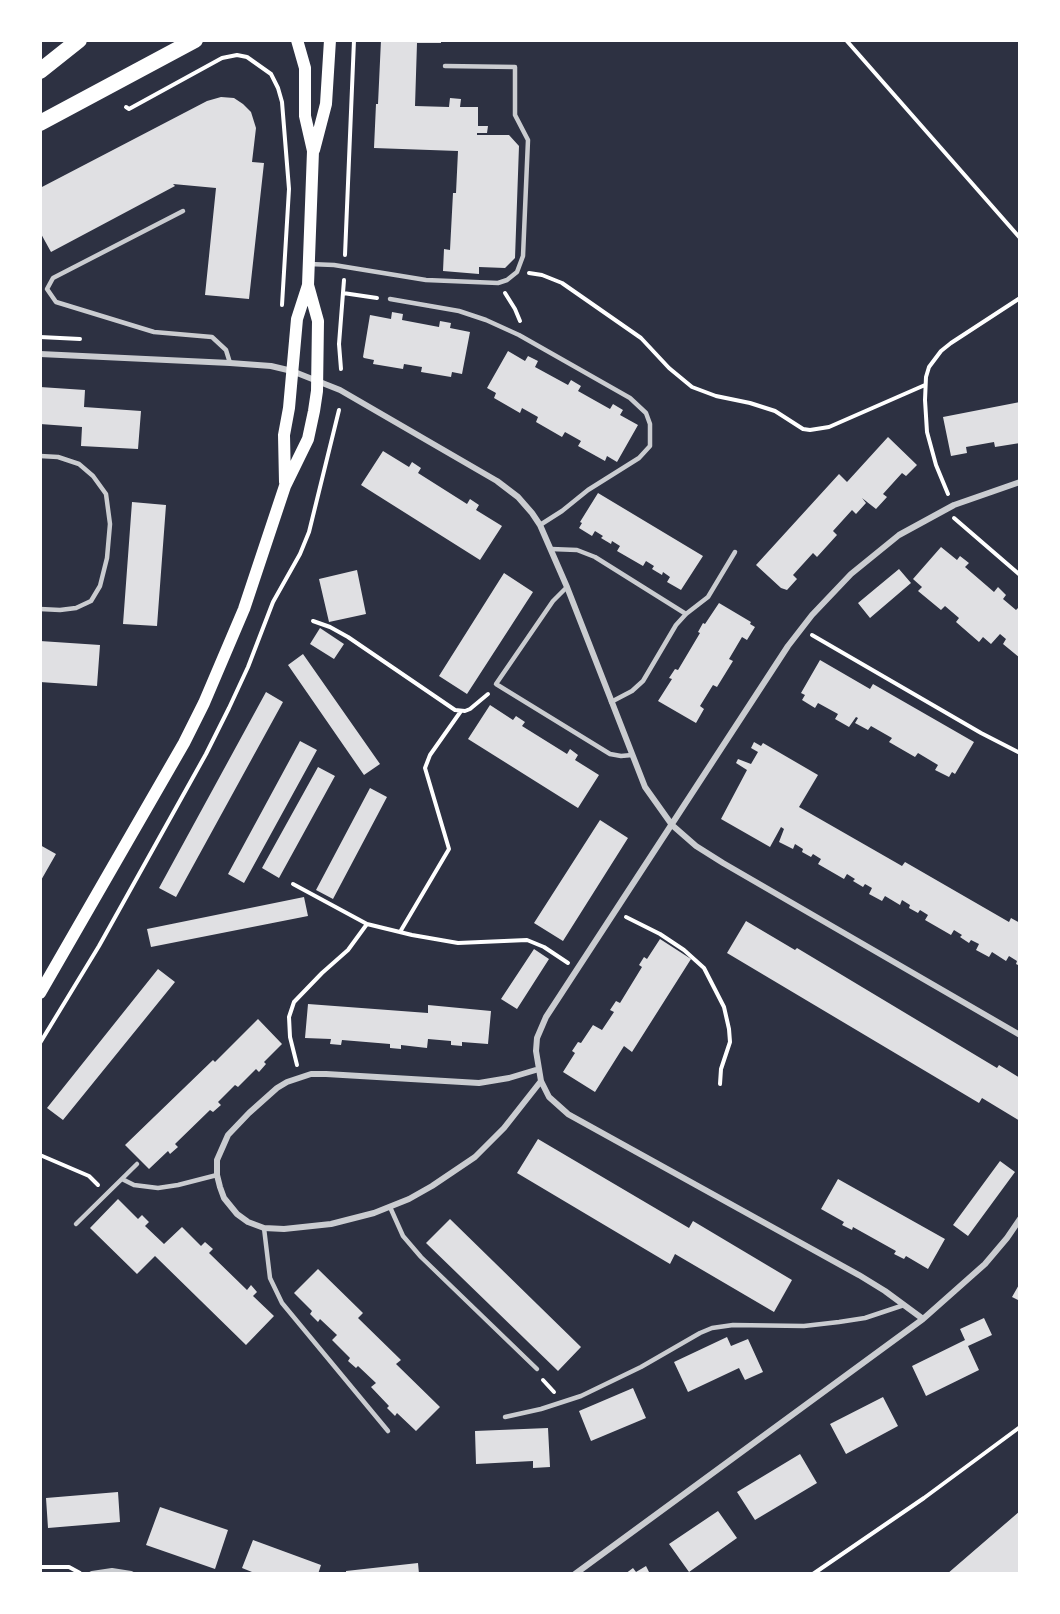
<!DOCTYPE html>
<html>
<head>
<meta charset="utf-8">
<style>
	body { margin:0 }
	#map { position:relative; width:1060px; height:1614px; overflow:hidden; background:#2d3142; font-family:Poppins,sans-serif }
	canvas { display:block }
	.frame { position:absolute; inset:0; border:42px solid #fff; pointer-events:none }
</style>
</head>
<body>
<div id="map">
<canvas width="1060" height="1614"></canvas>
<div class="frame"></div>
</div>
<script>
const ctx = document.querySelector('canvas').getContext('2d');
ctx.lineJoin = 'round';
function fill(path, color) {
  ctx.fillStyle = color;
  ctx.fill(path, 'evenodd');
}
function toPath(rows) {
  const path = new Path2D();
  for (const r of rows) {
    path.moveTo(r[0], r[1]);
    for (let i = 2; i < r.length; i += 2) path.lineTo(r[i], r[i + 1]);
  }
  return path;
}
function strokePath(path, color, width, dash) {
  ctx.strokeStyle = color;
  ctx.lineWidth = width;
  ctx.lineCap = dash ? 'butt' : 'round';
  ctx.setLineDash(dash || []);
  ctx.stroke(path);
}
fill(toPath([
	[381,40,441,40,441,43,417,43,415,106,449,107,450,98,461,99,460,107,478,107,478,126,488,126,487,133,477,133,477,135,509,135,519,146,515,258,505,268,479,267,479,274,443,271,444,249,450,250,453,193,456,193,458,151,374,148,376,104,378,104],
	[221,97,234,98,243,104,251,112,256,128,252,162,264,163,249,299,205,295,216,188,173,184,175,186,51,252,40,232,40,188,207,101],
	[392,312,403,314,402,320,439,327,440,321,451,323,450,328,470,332,462,374,452,372,451,377,421,372,422,367,404,364,403,369,373,364,374,360,364,358,363,357,370,315,391,319],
	[508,351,525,361,528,356,538,361,535,367,568,385,571,380,581,386,578,391,610,409,613,404,623,410,620,415,638,425,617,462,607,456,605,461,578,446,581,441,565,432,562,437,536,422,538,417,522,408,520,413,494,398,496,393,487,388],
	[40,387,85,390,84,407,141,411,138,449,81,446,82,427,40,424],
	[1020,402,1020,443,995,447,994,442,966,447,967,453,951,456,943,417],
	[888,437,917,465,906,476,902,473,883,494,887,497,876,509,862,498,866,503,856,514,852,510,833,531,837,535,817,557,813,553,793,575,797,579,787,590,781,588,756,565,839,474,847,482],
	[383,451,409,467,412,462,421,468,418,473,467,504,470,499,479,505,476,510,502,526,480,560,361,485],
	[598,493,703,556,681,590,667,582,670,577,663,572,662,575,652,569,654,566,646,561,643,566,617,551,620,546,612,541,611,544,601,538,603,536,595,531,592,536,579,528,582,523,580,522],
	[132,502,166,505,157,626,123,624],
	[941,547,957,560,960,556,969,563,965,567,994,592,998,587,1006,595,1003,599,1016,610,1020,606,1020,658,1003,644,1006,639,1000,634,991,644,983,637,979,642,956,622,959,618,945,606,941,610,918,591,922,587,913,579],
	[899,569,911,583,870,618,858,603],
	[357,570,366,614,329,622,319,579],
	[504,573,533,592,467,694,439,676],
	[719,603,751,622,750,624,755,627,747,640,742,637,729,659,733,661,717,687,713,685,700,706,704,709,696,723,658,701,672,679,669,678,675,669,678,670,700,633,698,632,703,623,705,624],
	[320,628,344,644,334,659,310,644],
	[40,641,100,645,97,686,40,682],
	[303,654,380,764,364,775,288,665],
	[820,660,870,689,873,684,974,742,955,774,952,772,949,777,935,770,938,765,918,753,915,757,889,742,892,738,871,726,868,730,855,723,858,718,856,717,849,727,835,719,838,714,818,703,815,708,802,700,805,695,801,693],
	[266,692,283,702,176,897,159,888],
	[490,705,513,720,516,716,525,722,522,726,567,754,570,749,578,755,575,760,599,775,578,808,468,739],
	[300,741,317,750,244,883,228,874],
	[754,742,761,746,763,743,818,775,799,807,902,866,905,862,1009,922,1011,918,1020,923,1020,966,1016,964,1017,961,1009,956,1006,961,992,952,989,957,976,950,979,944,971,940,969,943,960,937,962,935,954,930,951,935,925,920,928,915,920,910,918,913,909,908,910,905,902,900,900,905,885,896,882,901,869,894,872,888,865,884,863,887,853,881,855,879,847,874,844,879,818,864,821,859,813,854,811,857,802,852,803,849,795,844,793,849,779,842,784,829,781,827,770,847,721,819,747,770,736,763,738,759,751,764,758,752,751,748],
	[318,767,335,776,279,878,262,868],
	[370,788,387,797,333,899,316,890],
	[600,820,628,838,563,941,534,923],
	[40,845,56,854,40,882],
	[304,897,308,916,151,947,147,929],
	[746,921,795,950,797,948,997,1068,999,1065,1020,1078,1020,1121,982,1098,979,1103,727,953],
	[660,939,691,959,632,1052,624,1046,595,1092,563,1072,575,1053,572,1051,578,1042,581,1043,593,1025,602,1030,614,1012,610,1010,616,1001,620,1003,642,967,639,965,644,957,647,959],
	[534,949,549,959,517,1009,501,999],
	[158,969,175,982,63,1120,47,1108],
	[308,1004,428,1013,428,1005,491,1011,488,1044,462,1042,462,1046,451,1045,451,1041,428,1039,427,1048,401,1045,401,1049,390,1048,390,1044,342,1040,341,1045,330,1044,331,1039,305,1038],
	[258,1019,282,1044,264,1062,266,1064,259,1072,256,1069,238,1087,235,1085,218,1102,221,1105,213,1112,210,1110,175,1144,178,1147,170,1154,168,1151,149,1169,125,1145,213,1060,215,1062],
	[538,1139,689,1228,693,1221,792,1280,774,1312,675,1254,670,1264,517,1173],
	[1000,1161,1015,1172,968,1236,953,1225],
	[838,1179,945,1239,928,1269,906,1256,904,1259,894,1254,896,1251,853,1227,852,1230,842,1225,844,1222,821,1209],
	[118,1199,138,1219,142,1215,149,1222,145,1226,164,1244,182,1227,201,1246,205,1242,213,1249,209,1253,247,1290,251,1285,257,1292,253,1296,274,1316,246,1345,155,1256,137,1274,90,1228],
	[450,1219,581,1347,558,1371,426,1243],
	[318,1269,363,1313,358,1318,401,1360,396,1364,440,1407,416,1431,397,1413,395,1416,387,1408,389,1406,371,1387,376,1383,358,1366,356,1368,348,1361,350,1358,332,1340,337,1335,320,1319,318,1322,310,1314,312,1311,294,1293],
	[1020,1283,1020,1301,1012,1297],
	[984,1318,992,1335,968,1346,979,1370,926,1396,912,1366,965,1340,960,1329],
	[727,1337,731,1346,748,1339,763,1372,745,1380,739,1368,688,1392,674,1362],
	[633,1388,646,1418,591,1441,579,1411],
	[883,1397,898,1426,846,1454,830,1424],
	[548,1428,550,1467,533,1468,533,1461,476,1464,475,1431],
	[800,1454,817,1483,755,1520,737,1492],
	[118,1492,120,1522,48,1528,46,1498],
	[160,1507,228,1530,215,1569,146,1545],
	[718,1511,737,1538,689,1572,669,1544],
	[1020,1511,1020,1574,947,1574],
	[253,1540,321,1565,318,1574,257,1574,242,1568],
	[418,1563,419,1574,346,1574,346,1571],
	[646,1566,650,1574,625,1574,633,1568,636,1572]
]), '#e0e0e3');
strokePath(toPath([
	[846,40,1020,238],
	[126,107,129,109,222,58,237,55,247,57,271,74,278,88,282,102,289,189,282,305],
	[345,255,354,40],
	[529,273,542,275,562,283,641,338,669,368,692,387,716,396,750,403,775,411,803,429,810,430,829,427,925,385],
	[343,293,377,298],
	[505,293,515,309,520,321],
	[40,337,80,339],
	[341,369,339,344,344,280],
	[948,494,936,465,927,432,925,400,926,377,929,367,941,351,951,343,1020,298],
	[954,518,1020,575],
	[313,621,330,627,348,637,455,710,465,711,470,709,488,694],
	[812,635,981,733,1020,753],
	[293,884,367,924,412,935,458,943,527,940,544,947,568,963],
	[626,917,660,934,684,950,704,968,724,1007,729,1029,730,1042,721,1069,720,1084],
	[400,932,449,849,425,768,430,755,461,711],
	[40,1043,99,946,206,754,229,708,248,667,273,602,300,554,309,532,339,410],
	[297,1065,290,1037,289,1017,294,1002,322,973,348,950,367,924],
	[40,1155,89,1176,98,1185],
	[543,1380,554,1392],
	[40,1567,69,1567,80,1573],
	[813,1574,924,1498,1020,1427]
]), '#fff', 4);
strokePath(toPath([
	[183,211,53,278,47,289,56,302,154,332,212,337,226,350,230,363],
	[309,264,334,265,426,280,498,283,507,280,517,272,523,256,528,140,515,115,515,67,445,66],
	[390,299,459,311,486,320,519,335,630,398,646,413,650,424,650,446,639,458,588,490,562,511,540,525],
	[40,456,58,457,79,464,93,476,106,494,110,524,107,558,100,586,91,601,76,608,60,610,40,609],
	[551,549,577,550,595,557,686,614],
	[567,587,553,601,496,684,610,754,621,756,632,755],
	[611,702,632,691,643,681,676,625,686,614,708,597,735,552],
	[122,1179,134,1185,158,1188,178,1185,217,1175],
	[390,1207,403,1236,421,1257,537,1369],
	[76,1224,137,1164],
	[264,1228,270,1278,282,1303,388,1431],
	[505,1417,541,1409,581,1396,641,1367,700,1333,712,1328,733,1325,804,1326,839,1322,865,1318,904,1305]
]), '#caccd0', 4.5);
strokePath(toPath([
	[40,354,230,363,271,366,292,371,340,390,497,481,518,497,532,513,540,525,567,587,645,787,672,825,696,846,723,863,1020,1035],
	[539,1069,509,1078,479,1083,326,1074,311,1074,287,1082,277,1088,249,1113,228,1135,217,1160,217,1175,220,1187,224,1198,237,1214,248,1222,264,1228,284,1229,331,1224,374,1213,409,1199,432,1186,475,1157,504,1128,541,1081],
	[923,1319,885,1291,859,1275,568,1114,549,1097,541,1081,536,1051,537,1038,546,1017,788,646,812,615,851,574,899,535,954,505,1020,482],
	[92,1574,112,1571,131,1574],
	[575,1574,923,1319,985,1264,1007,1238,1020,1219]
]), '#caccd0', 6);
strokePath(toPath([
	[314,150,326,104,330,40],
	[285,482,284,435,289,408,297,319,308,285,313,151,305,116,305,68,297,40],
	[40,993,184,743,204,703,244,609,285,486,308,439,314,411,317,391,318,321,308,285]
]), '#fff', 12);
strokePath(toPath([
	[40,71,79,40],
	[40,123,195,40]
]), '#fff', 16);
</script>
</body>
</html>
